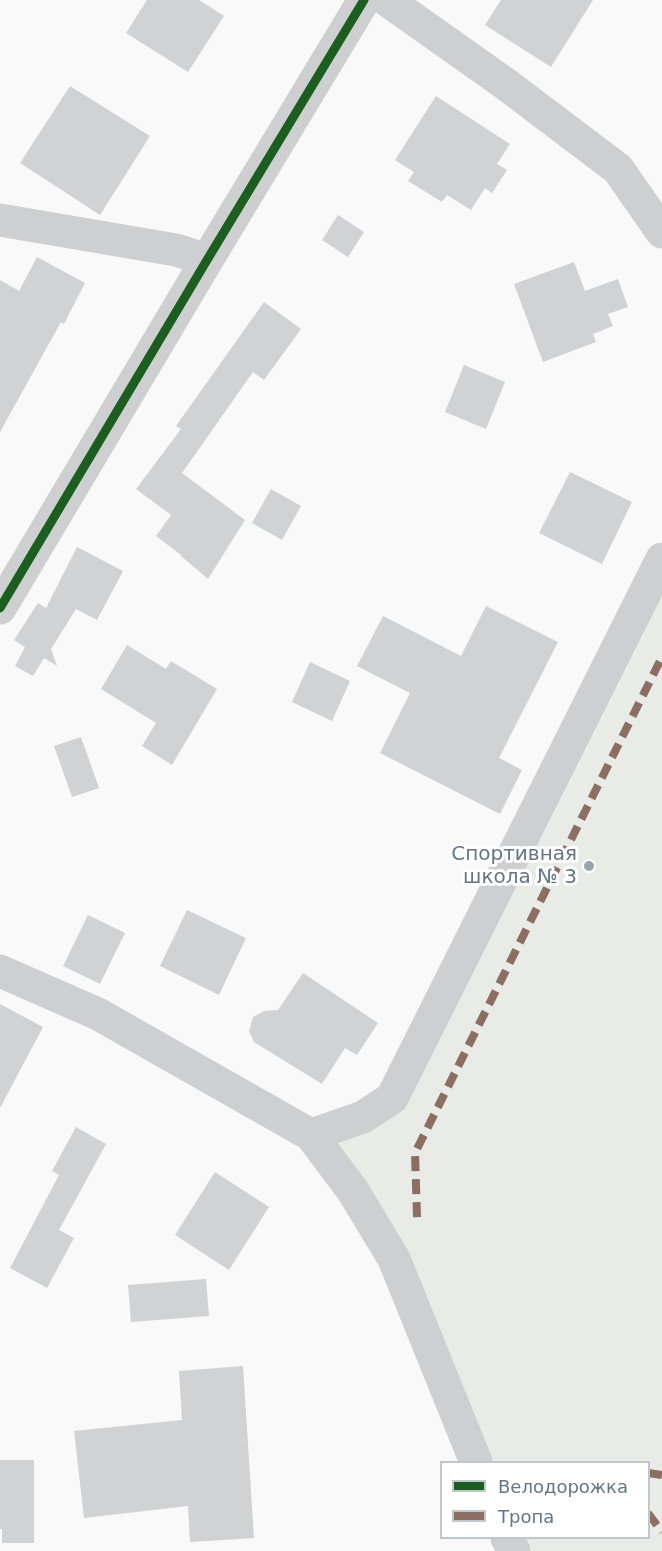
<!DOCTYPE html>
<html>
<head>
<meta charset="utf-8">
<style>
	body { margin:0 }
	#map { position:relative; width:662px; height:1551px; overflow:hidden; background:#f9f9f9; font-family:"DejaVu Sans",sans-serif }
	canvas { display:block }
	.legend { position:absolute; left:440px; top:1461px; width:210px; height:78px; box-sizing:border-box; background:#fff; border:2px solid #c1c8cd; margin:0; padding:8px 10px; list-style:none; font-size:18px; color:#657683 }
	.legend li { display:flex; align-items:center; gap:12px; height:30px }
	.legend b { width:30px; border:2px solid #c1c8cd }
</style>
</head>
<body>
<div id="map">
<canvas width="662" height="1551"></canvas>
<ul class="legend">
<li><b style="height:8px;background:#1b5e20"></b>Велодорожка</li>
<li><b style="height:8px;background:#8d6e63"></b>Тропа</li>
</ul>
</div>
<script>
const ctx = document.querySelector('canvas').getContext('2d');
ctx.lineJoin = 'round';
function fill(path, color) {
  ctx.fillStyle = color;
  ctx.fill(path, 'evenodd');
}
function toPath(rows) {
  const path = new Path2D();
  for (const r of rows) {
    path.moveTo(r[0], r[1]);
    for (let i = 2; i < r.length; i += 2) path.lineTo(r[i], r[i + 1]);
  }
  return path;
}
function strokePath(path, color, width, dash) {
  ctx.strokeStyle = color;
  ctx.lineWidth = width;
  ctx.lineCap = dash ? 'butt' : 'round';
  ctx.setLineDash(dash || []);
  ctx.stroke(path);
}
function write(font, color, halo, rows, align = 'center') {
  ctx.font = font + ' "DejaVu Sans",sans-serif';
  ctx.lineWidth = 6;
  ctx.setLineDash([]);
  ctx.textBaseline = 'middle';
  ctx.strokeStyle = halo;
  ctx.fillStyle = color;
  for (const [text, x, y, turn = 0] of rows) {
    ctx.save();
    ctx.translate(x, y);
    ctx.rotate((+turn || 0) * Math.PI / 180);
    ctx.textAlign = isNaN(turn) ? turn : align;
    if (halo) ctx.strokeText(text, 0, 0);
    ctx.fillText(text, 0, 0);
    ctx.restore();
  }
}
fill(toPath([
	[662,581,662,1551,524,1551,520,1538,648,1538,648,1462,485,1462,321,1153,354,1129,388,1116]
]), '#e8ebe6');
fill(toPath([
	[147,0,199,0,224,16,188,72,126,33],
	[501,0,593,0,551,67,485,25],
	[70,86,150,136,100,215,20,163],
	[436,96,510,144,497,164,507,170,492,193,485,188,471,210,447,195,442,202,408,181,414,172,395,160],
	[338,215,364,232,348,257,322,240],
	[37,257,85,283,64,324,61,322,0,432,0,280,19,291],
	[574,262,585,291,618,279,628,307,608,314,613,326,593,334,596,342,543,362,514,284],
	[264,302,301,329,264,380,253,372,182,473,245,520,208,579,181,556,181,555,156,536,171,515,136,489,181,429,176,426],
	[464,365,505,382,486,429,445,412],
	[570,472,632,502,602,564,539,533],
	[271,489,301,506,282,540,252,523],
	[77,547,123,571,97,620,76,609,51,649,57,666,44,658,33,676,15,666,25,647,14,640,38,603,46,608],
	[486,606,558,642,499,758,522,770,500,814,380,753,410,693,357,666,383,616,461,656],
	[127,645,166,669,171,661,217,689,172,765,142,746,156,723,101,689],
	[310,662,350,681,332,721,292,702],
	[81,737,99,788,72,797,54,746],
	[187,910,246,938,219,995,160,966],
	[88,915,125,933,100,984,63,966],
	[303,973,378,1023,357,1055,345,1048,322,1084,254,1042,249,1031,253,1017,264,1011,278,1010],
	[0,1004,43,1027,0,1108],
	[76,1127,106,1144,59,1230,74,1238,47,1288,10,1268,59,1175,52,1171],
	[215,1172,269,1207,229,1270,175,1235],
	[206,1279,209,1316,131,1322,128,1285],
	[243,1366,254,1538,190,1542,188,1506,84,1518,74,1431,182,1420,179,1371],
	[0,1460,34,1460,34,1543,2,1543,2,1529,0,1529]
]), '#d0d2d3');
strokePath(toPath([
	[387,0,507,85,618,169,662,232],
	[0,220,176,250,207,260],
	[0,608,207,260,364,0],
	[0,971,98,1014,311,1135,353,1191,394,1259,476,1462],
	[311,1135,363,1117,392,1098,662,559],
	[507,1538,514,1551]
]), '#cecfd0', 33);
strokePath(toPath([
	[417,1217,415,1153,662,657],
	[648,1473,662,1475],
	[648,1513,662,1532]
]), '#8d6e63', 8, [15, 8]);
strokePath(toPath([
	[0,608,207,260,364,0]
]), '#1b5e20', 9);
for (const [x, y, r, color] of [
	[589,866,6,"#99a4ac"]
]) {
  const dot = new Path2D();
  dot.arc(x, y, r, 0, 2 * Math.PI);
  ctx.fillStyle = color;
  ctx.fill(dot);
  strokePath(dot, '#fff', 2);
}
write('20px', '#657683', '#fff', [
	["Спортивная",577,855],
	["школа № 3",577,878]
], 'right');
</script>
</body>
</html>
